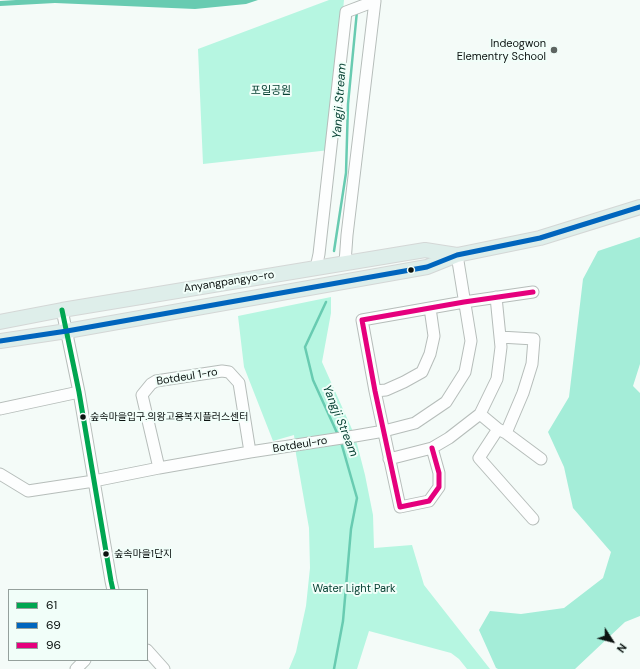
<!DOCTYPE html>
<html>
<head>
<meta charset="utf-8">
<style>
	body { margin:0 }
	#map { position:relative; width:640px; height:669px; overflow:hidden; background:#f4fbf8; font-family:"DM Sans",sans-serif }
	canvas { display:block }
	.legend { position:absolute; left:8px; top:589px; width:140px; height:72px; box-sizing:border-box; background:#f1fef9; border:1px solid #95a09c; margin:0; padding:5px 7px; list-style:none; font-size:12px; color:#0b1210 }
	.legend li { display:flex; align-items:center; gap:8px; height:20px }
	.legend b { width:20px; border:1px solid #95a09c }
	.north { position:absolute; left:592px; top:621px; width:40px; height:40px; -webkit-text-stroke:3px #f1fef9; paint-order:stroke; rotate:126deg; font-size:11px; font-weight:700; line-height:16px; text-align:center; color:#0b1210 }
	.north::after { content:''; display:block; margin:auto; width:14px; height:18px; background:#0b1210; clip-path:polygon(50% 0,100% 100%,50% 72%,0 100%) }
</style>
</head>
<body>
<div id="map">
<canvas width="640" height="669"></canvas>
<ul class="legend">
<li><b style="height:5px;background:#00a651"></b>61</li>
<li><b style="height:5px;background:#0065bd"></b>69</li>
<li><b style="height:5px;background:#e5007d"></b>96</li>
</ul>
<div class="north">N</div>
</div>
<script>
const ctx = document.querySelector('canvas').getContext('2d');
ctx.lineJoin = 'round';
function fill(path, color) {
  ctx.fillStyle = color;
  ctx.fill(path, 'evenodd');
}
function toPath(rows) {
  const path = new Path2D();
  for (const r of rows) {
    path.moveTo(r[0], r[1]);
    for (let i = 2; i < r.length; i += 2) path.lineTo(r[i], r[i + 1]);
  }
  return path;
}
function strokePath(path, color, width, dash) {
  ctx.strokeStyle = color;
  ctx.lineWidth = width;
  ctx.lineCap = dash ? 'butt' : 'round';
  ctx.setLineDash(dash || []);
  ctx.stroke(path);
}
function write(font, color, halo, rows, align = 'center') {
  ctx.font = font + ' "DM Sans","Noto Sans KR",sans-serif';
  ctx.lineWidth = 4;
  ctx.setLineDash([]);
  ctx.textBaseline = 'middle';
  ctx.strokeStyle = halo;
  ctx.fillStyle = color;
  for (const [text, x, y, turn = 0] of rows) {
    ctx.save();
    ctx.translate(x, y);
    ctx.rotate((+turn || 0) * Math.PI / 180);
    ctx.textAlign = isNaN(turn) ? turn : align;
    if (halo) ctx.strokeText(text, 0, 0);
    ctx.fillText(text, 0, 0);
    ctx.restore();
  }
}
fill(toPath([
	[329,0,344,0,330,150,203,164,198,49],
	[331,297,331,313,322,362,355,436,365,475,373,515,374,548,412,545,424,585,490,669,467,669,459,659,451,653,369,631,357,669,289,669,296,652,306,606,310,568,309,528,296,454,294,435,273,441,244,367,238,316]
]), '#b6f6e1');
fill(toPath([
	[640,237,640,364,633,386,640,393,640,616,625,622,575,669,498,669,496,668,479,630,490,611,521,614,564,608,603,578,611,552,573,508,564,467,548,432,569,397,583,279,598,251]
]), '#a4edd8');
fill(toPath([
	[16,0,258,0,246,4,195,9,55,3,0,6,0,1]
]), '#68cbb1');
strokePath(toPath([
	[334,251,346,173,348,104,357,11],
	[326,302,305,347,313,380,338,435],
	[334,669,343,621,351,529,357,498,341,442]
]), '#68cbb1', 2.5);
const minor = toPath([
	[316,268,319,254,346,12,375,1,347,235,345,263],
	[62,310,79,392,111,581,113,590],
	[500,337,534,339,532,364,523,393,506,433],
	[375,391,386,390,404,382,422,372,430,354,434,336,430,308],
	[0,409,79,392],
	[480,414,498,429,506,433,541,459],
	[498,429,479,458,533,519],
	[432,448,439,473,439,487,429,501,400,507,375,391,362,320,464,302,533,292],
	[389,459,432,448,449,438,480,414,497,379,501,347,496,297],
	[159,468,142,395,151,384,156,381,222,371,229,372,239,383,250,452],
	[0,474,28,491,94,481,159,468,250,452,355,436,384,431,415,423,446,402,465,372,471,341,457,255],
	[147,650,164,669],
	[76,669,85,660]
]);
const major = toPath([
	[0,322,62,310,425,250,457,255],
	[0,341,67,331,427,267,457,255,540,238,640,207]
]);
strokePath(minor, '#b6bdba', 13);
strokePath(major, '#d4d7d6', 16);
strokePath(minor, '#fdfefe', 11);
strokePath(major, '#deeeea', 14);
strokePath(toPath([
	[62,310,79,392,111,581,113,590]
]), '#00a651', 5);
strokePath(toPath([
	[0,341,67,331,427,267,457,255,540,238,640,207]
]), '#0065bd', 5);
strokePath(toPath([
	[432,448,439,473,439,487,429,501,400,507,375,391,362,320,464,302,533,292]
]), '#e5007d', 5);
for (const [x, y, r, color] of [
	[554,50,4,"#5d6461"],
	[411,270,3.5,"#0b1210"],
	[83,417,3.5,"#0b1210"],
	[106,554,3.5,"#0b1210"]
]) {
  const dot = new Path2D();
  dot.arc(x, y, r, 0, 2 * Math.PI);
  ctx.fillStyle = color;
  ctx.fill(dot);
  strokePath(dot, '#f1fef9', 1.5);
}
write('10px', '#0b1210', '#f1fef9', [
	["숲속마을입구.의왕고용복지플러스센터",90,417],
	["숲속마을1단지",114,554]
], 'left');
write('11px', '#0b1210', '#f1fef9', [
	["Indeogwon",546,44],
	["Elementry School",546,57]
], 'right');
write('11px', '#074133', '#f1fef9', [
	["포일공원",271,91],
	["Water Light Park",354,589]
]);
write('11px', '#0b1210', '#f1fef9', [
	["Anyangpangyo-ro",229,282,-9],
	["Botdeul 1-ro",187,377,-9],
	["Botdeul-ro",300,445,-9]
]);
write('italic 12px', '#074133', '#f1fef9', [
	["Yangji Stream",340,101,-86],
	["Yangji Stream",340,421,68]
]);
</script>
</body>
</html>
